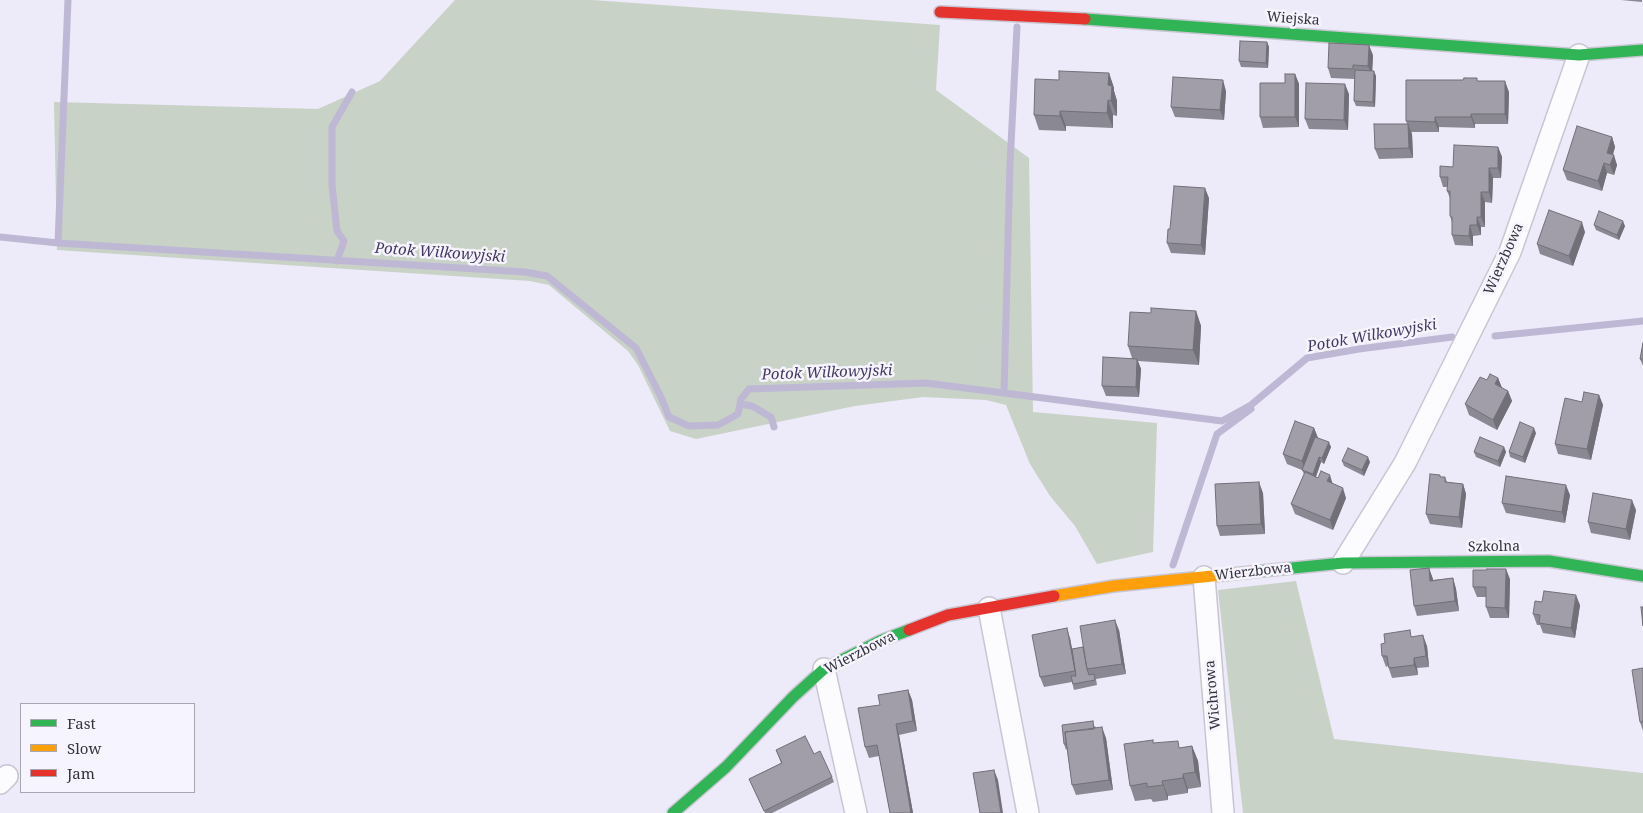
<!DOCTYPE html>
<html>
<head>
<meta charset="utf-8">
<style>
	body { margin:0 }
	#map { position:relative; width:1643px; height:813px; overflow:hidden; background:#edeaf9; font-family:"Noto Serif",serif }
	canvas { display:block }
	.legend { position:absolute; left:20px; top:703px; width:175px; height:90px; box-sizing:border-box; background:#f6f4fe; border:1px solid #a8a6b0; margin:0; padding:6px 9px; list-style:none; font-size:15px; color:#34323c }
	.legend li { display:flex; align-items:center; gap:10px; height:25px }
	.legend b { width:25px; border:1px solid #a8a6b0 }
</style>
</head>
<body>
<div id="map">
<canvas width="1643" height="813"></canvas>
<ul class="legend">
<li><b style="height:6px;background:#30b455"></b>Fast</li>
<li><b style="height:6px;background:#ff9f0a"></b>Slow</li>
<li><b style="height:6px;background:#e5322d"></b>Jam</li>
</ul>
</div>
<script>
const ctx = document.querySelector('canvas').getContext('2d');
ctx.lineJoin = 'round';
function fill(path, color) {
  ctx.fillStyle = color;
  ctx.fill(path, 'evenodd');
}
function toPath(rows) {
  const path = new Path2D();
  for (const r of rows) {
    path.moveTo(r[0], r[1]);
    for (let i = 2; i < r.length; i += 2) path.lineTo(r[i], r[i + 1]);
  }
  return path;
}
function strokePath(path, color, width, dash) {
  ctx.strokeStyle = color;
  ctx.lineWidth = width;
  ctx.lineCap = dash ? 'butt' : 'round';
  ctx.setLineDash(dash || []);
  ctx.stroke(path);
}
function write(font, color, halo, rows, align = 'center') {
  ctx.font = font + ' "Noto Serif",serif';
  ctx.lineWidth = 5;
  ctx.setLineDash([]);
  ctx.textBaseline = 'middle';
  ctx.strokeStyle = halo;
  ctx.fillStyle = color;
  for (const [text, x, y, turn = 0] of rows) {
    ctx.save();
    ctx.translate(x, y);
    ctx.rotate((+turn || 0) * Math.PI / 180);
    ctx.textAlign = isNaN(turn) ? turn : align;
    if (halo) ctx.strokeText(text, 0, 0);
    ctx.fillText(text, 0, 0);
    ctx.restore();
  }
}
fill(toPath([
	[455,0,592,0,940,25,936,90,1029,158,1033,412,1157,423,1153,552,1097,564,1075,526,1050,496,1030,464,1006,405,986,400,923,397,855,406,696,439,670,431,638,365,628,351,549,285,530,281,57,250,54,102,318,109,380,81],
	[1296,581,1334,739,1643,773,1643,813,1243,813,1218,590]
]), '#c9d2c6');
strokePath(toPath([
	[0,237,58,243,525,272,547,276,636,348,661,397,669,417,689,426,718,425,738,414,741,399,749,389,926,383,1222,421,1251,405,1307,358,1359,349,1452,337],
	[58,243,68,0],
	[337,261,344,241,337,231,332,185,332,127,352,92],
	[1495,336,1643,321],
	[1004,393,1010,164,1017,27],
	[740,404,752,406,771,417,774,427],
	[1173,565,1217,434,1251,409]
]), '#beb8d5', 7);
const street = toPath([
	[1343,563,1405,463,1510,252,1579,55],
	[1204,577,1223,813],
	[989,608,1028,813],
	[824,669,856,813],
	[0,783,7,776]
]);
const fast = toPath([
	[1085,19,1579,55,1643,50],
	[1252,572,1343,563,1549,561,1643,576],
	[673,813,726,767,793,697,824,669,880,641,909,630]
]);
const slow = toPath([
	[1054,596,1114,586,1252,572]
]);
const jam = toPath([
	[940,12,1085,19],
	[909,630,948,615,1054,596]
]);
strokePath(street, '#c8c6d2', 24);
strokePath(fast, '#c8c6d2', 14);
strokePath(slow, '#c8c6d2', 14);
strokePath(jam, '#c8c6d2', 14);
strokePath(street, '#fcfcfe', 21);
strokePath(fast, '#30b455', 11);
strokePath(slow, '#ff9f0a', 11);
strokePath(jam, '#e5322d', 11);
fill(toPath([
	[1621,0,1642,0,1642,2],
	[1267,42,1269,47,1268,68,1241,67,1239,61],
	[1373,55,1372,71,1376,76,1375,107,1356,106,1354,101,1355,79,1331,78,1328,68],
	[1109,73,1114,88,1114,91,1117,101,1117,116,1113,115,1113,128,1066,126,1066,131,1039,130,1034,115,1059,80],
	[1295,74,1299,84,1299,127,1263,128,1260,117,1285,83],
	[1478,81,1509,92,1508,124,1475,124,1475,128,1439,127,1439,132,1411,132,1412,134,1413,158,1379,159,1375,149,1407,124,1406,121],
	[1226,91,1224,120,1175,117,1171,107],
	[1349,94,1348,130,1309,129,1305,119],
	[1612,137,1615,147,1613,155,1617,165,1614,175,1607,173,1602,191,1567,180,1563,170],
	[1498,147,1502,157,1501,178,1493,178,1492,203,1485,202,1485,227,1481,227,1481,235,1473,236,1473,246,1455,245,1452,235,1452,222,1450,216,1450,198,1447,191,1448,187,1443,187,1440,177,1453,167],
	[1209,198,1205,255,1171,253,1167,243],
	[1594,225,1625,226,1619,240,1596,230],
	[1585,232,1573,266,1540,254,1537,244],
	[1196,311,1201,326,1199,365,1138,361,1141,369,1139,397,1106,396,1102,386,1132,358,1128,346,1151,313],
	[1643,343,1643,366,1640,359],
	[1498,378,1502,388,1508,391,1512,401,1497,430,1469,415,1465,404,1487,380],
	[1599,395,1603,405,1591,460,1558,454,1555,444,1582,402],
	[1314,428,1318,438,1331,447,1324,464,1321,462,1316,477,1333,484,1346,498,1333,530,1295,514,1291,504,1304,474,1302,470,1287,464,1283,454],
	[1536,433,1525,463,1510,457,1509,452],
	[1504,447,1506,452,1500,467,1476,457,1474,452],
	[1342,461,1370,462,1364,476,1344,466],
	[1440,477,1445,477,1447,482,1463,484,1466,494,1462,528,1430,524,1426,514],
	[1263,493,1265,534,1220,536,1217,526],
	[1570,495,1565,523,1506,513,1502,503],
	[1636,510,1630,540,1591,533,1588,522],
	[1429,568,1433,580,1453,578,1456,589,1459,611,1417,616,1414,606],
	[1510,579,1509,618,1490,618,1486,607,1486,597,1477,597,1473,587],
	[1580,605,1575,638,1543,633,1540,625,1537,625,1533,614],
	[1119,630,1126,674,1096,679,1097,685,1074,690,1072,682,1044,687,1040,677,1070,638,1072,649,1083,647],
	[1412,637,1427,646,1429,667,1417,668,1418,675,1392,678,1388,666,1386,667,1382,656],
	[1643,668,1643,731,1640,722],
	[908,690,912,700,917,731,899,735,913,813,890,813,879,756,869,758,865,747],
	[1095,726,1096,728,1106,738,1113,790,1076,795,1072,785,1067,749,1066,750,1064,744],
	[1154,743,1181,748,1192,746,1198,761,1201,787,1188,789,1188,793,1168,796,1168,800,1153,802,1151,799,1135,801,1130,786],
	[776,750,814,754,832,777,834,782,772,813,765,813,749,779,781,763]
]), '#8a8892');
fill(toPath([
	[1267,42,1269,47,1268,68,1266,63],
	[1369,45,1373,55,1372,76,1368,66],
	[1374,71,1376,76,1375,107,1373,102],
	[1109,73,1114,88,1114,91,1117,101,1117,116,1111,101,1108,85],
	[1295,74,1299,84,1299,127,1295,117],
	[1223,80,1226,91,1224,120,1220,110],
	[1505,81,1509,92,1508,124,1505,114],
	[1345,84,1349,94,1348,130,1344,120],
	[1108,100,1113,115,1113,128,1107,113],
	[1060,111,1066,126,1066,131,1060,116],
	[1471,114,1475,124,1475,128,1471,117],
	[1435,117,1439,127,1439,132,1435,122],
	[1408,124,1412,134,1413,158,1409,148],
	[1612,137,1615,147,1610,163,1607,153],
	[1498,147,1502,157,1501,178,1498,168],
	[1614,155,1617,165,1614,175,1610,165],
	[1604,163,1607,173,1602,191,1598,181],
	[1489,168,1493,178,1492,203,1489,192],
	[1205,188,1209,198,1205,255,1201,245],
	[1481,192,1485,202,1485,227,1481,217],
	[1477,217,1481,227,1481,235,1477,225],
	[1623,221,1625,226,1619,240,1617,235],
	[1582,222,1585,232,1573,266,1569,256],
	[1470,225,1473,236,1473,246,1469,236],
	[1196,311,1201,326,1199,365,1193,350],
	[1137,359,1141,369,1139,397,1136,387],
	[1498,378,1502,388,1495,384],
	[1508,391,1512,401,1497,430,1493,420],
	[1599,395,1603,405,1591,460,1587,449],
	[1314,428,1318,438,1305,471,1302,461],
	[1534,428,1536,433,1525,463,1523,457],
	[1329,442,1331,447,1324,464,1322,458],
	[1504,447,1506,452,1500,467,1498,461],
	[1319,457,1321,462,1315,479,1313,474],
	[1368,457,1370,462,1364,476,1362,470],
	[1330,475,1333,485,1327,481],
	[1259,482,1263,493,1265,534,1261,524],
	[1463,484,1466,494,1462,528,1459,517],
	[1566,485,1570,495,1565,523,1562,512],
	[1343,488,1346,498,1333,530,1330,520],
	[1632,500,1636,510,1630,540,1626,529],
	[1429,568,1433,579,1434,591,1430,581],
	[1506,569,1510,579,1509,618,1505,608],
	[1453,578,1456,589,1459,611,1455,601],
	[1576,595,1580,605,1575,638,1571,628],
	[1115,620,1119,630,1126,674,1122,664],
	[1067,628,1070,638,1078,681,1075,671],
	[1423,635,1427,646,1429,667,1426,656],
	[1414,658,1417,668,1418,675,1414,665],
	[908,690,912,700,917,731,913,721],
	[896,724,899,735,913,813,911,813],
	[1102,727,1106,738,1113,790,1109,780],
	[1192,746,1198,761,1201,787,1195,772],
	[994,770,998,780,1003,813,1001,813],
	[1183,774,1188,789,1188,793,1183,778],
	[1162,781,1168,796,1168,800,1163,785]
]), '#716f77');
const building = toPath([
	[1240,41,1267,42,1266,63,1239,61,1240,41],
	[1329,43,1369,45,1368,66,1353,65,1353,69,1328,68,1329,43],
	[1355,70,1374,71,1373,102,1354,101,1355,70],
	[1059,71,1109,73,1108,85,1112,86,1111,101,1108,100,1107,113,1060,111,1060,116,1034,115,1035,79,1059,80,1059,71],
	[1285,74,1295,74,1295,117,1260,117,1260,83,1285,83,1285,74],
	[1173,77,1223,80,1220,110,1171,107,1173,77],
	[1464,78,1477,78,1477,81,1505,81,1505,114,1471,114,1471,117,1435,117,1435,122,1406,121,1406,80,1463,80,1464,78],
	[1306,83,1345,84,1344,120,1305,119,1306,83],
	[1374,124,1408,124,1409,148,1375,149,1374,124],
	[1577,126,1612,137,1607,153,1614,155,1610,165,1604,163,1598,181,1563,170,1577,126],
	[1454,145,1498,147,1498,168,1489,168,1489,192,1481,192,1481,217,1477,217,1477,225,1470,225,1469,236,1452,235,1452,217,1450,216,1450,191,1447,191,1448,177,1440,177,1440,166,1453,167,1454,145],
	[1174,186,1205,188,1201,245,1167,243,1168,229,1170,229,1174,186],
	[1549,210,1582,222,1569,256,1537,244,1549,210],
	[1599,211,1623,221,1617,235,1594,225,1599,211],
	[1151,308,1196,311,1193,350,1128,346,1130,312,1151,313,1151,308],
	[1643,343,1643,359,1640,359,1643,343],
	[1103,357,1137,359,1136,387,1102,386,1103,357],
	[1490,374,1498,378,1495,384,1508,391,1493,420,1465,404,1480,377,1487,380,1490,374],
	[1584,392,1599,395,1587,449,1555,444,1565,398,1582,402,1584,392],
	[1295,421,1314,428,1302,461,1283,454,1295,421],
	[1520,422,1534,428,1523,457,1509,452,1520,422],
	[1315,437,1329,442,1322,458,1319,457,1313,474,1302,470,1315,437],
	[1480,437,1504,447,1498,461,1474,452,1480,437],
	[1348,448,1368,457,1362,470,1342,461,1348,448],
	[1321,471,1330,475,1327,481,1343,488,1330,520,1291,504,1305,472,1318,478,1321,471],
	[1430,474,1440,475,1440,477,1445,477,1445,482,1463,484,1459,517,1426,514,1430,474],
	[1506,476,1566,485,1562,512,1502,503,1506,476],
	[1259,482,1261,524,1217,526,1215,484,1259,482],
	[1593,493,1632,500,1626,529,1588,522,1593,493],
	[1429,568,1430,581,1453,578,1455,601,1414,606,1410,570,1429,568],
	[1487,569,1506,569,1505,608,1486,607,1486,587,1473,587,1473,570,1487,570,1487,569],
	[1544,591,1576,595,1571,628,1539,623,1540,615,1533,614,1535,601,1542,602,1544,591],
	[1641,607,1643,607,1643,626,1641,607],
	[1115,620,1122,664,1087,669,1080,626,1115,620],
	[1067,628,1075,671,1040,677,1032,635,1067,628],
	[1410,630,1411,637,1423,635,1426,656,1414,658,1414,665,1389,668,1387,656,1382,656,1381,644,1385,643,1384,634,1410,630],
	[1083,647,1087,669,1089,675,1094,674,1095,680,1073,684,1071,676,1076,676,1072,649,1083,647],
	[1643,668,1643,722,1640,722,1632,670,1643,668],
	[908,690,913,721,896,724,911,813,890,813,877,745,865,747,858,708,880,705,878,695,908,690],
	[1093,721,1094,729,1065,732,1066,744,1064,744,1062,725,1093,721],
	[1102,727,1109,780,1072,785,1065,732,1102,727],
	[805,736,814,754,820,751,832,777,764,811,749,779,782,763,776,750,805,736],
	[1153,740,1153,743,1178,741,1179,748,1192,746,1195,772,1183,774,1183,778,1162,781,1163,785,1147,787,1147,783,1130,786,1124,744,1153,740],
	[994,770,1001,813,980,813,973,773,994,770]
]);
fill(building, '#a19eaa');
strokePath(building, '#716f77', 1);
write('14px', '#34323c', '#f6f4fe', [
	["Wiejska",1293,19,4],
	["Wierzbowa",1504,259,-66],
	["Szkolna",1494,547,-1],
	["Wierzbowa",1253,572,-6],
	["Wierzbowa",860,653,-27],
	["Wichrowa",1213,695,-95]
]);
write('italic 15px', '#443767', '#f6f4fe', [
	["Potok Wilkowyjski",440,253,4],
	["Potok Wilkowyjski",1372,336,-10],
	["Potok Wilkowyjski",827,373,-2]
]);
</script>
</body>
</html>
